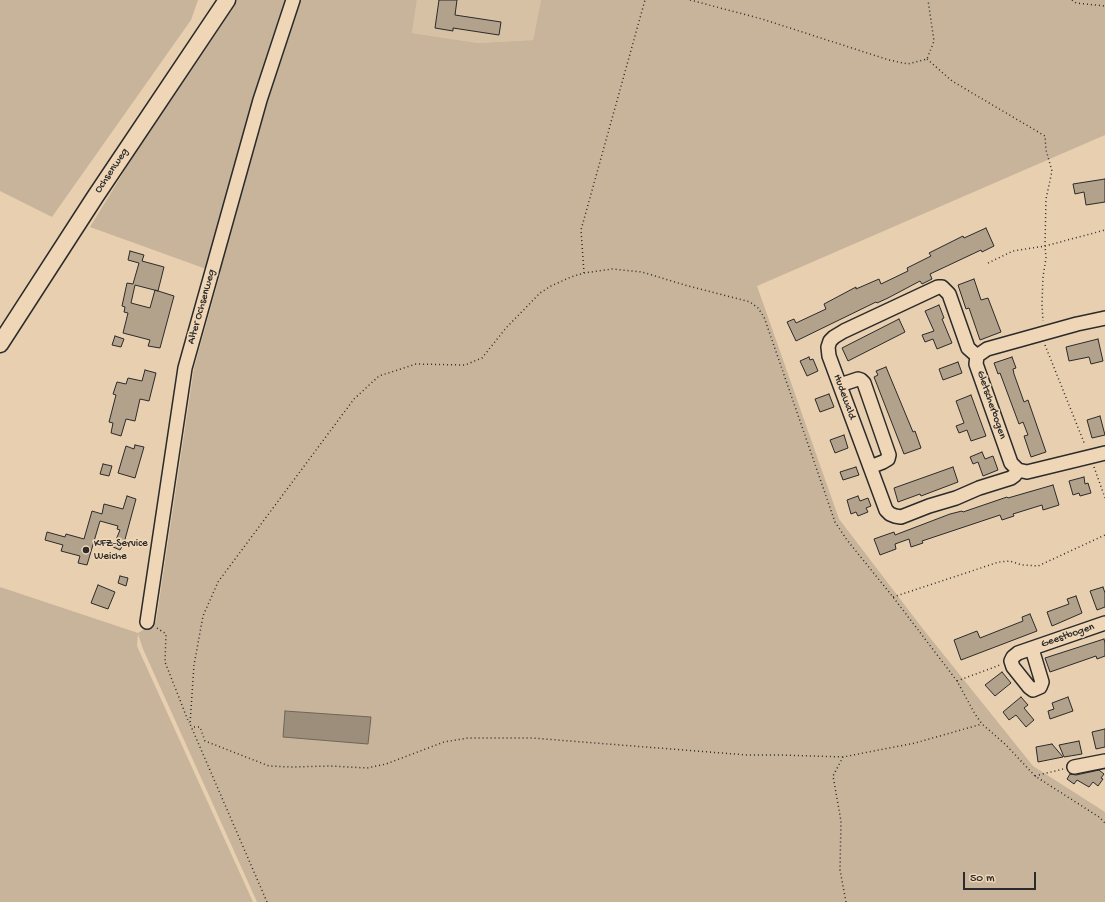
<!DOCTYPE html>
<html>
<head>
<meta charset="utf-8">
<style>
	body { margin:0 }
	#map { position:relative; width:1105px; height:902px; overflow:hidden; background:#e7cfb0; font-family:"Gochi Hand",sans-serif }
	canvas { display:block }
	.scale { position:absolute; left:963px; top:872px; width:73px; height:18px; box-sizing:border-box; border:2px solid #2b2b2b; border-top:0; padding-left:5px; font-size:12px; line-height:14px; white-space:nowrap; color:#2b2b2b; -webkit-text-stroke:3px #efd6b6; paint-order:stroke }
</style>
</head>
<body>
<div id="map">
<canvas width="1105" height="902"></canvas>
<div class="scale">50 m</div>
</div>
<script>
const ctx = document.querySelector('canvas').getContext('2d');
ctx.lineJoin = 'round';
function fill(path, color) {
  ctx.fillStyle = color;
  ctx.fill(path, 'evenodd');
}
function toPath(rows) {
  const path = new Path2D();
  for (const r of rows) {
    path.moveTo(r[0], r[1]);
    for (let i = 2; i < r.length; i += 2) path.lineTo(r[i], r[i + 1]);
  }
  return path;
}
function strokePath(path, color, width, dash) {
  ctx.strokeStyle = color;
  ctx.lineWidth = width;
  ctx.lineCap = dash ? 'butt' : 'round';
  ctx.setLineDash(dash || []);
  ctx.stroke(path);
}
function write(font, color, halo, rows, align = 'center') {
  ctx.font = font + ' "Gochi Hand",sans-serif';
  ctx.lineWidth = 3.5;
  ctx.setLineDash([]);
  ctx.textBaseline = 'middle';
  ctx.strokeStyle = halo;
  ctx.fillStyle = color;
  for (const [text, x, y, turn = 0] of rows) {
    ctx.save();
    ctx.translate(x, y);
    ctx.rotate((+turn || 0) * Math.PI / 180);
    ctx.textAlign = isNaN(turn) ? turn : align;
    if (halo) ctx.strokeText(text, 0, 0);
    ctx.fillText(text, 0, 0);
    ctx.restore();
  }
}
fill(toPath([
	[417,0,541,0,533,40,478,43,412,33]
]), '#d7c1a5');
fill(toPath([
	[0,0,198,0,191,20,52,217,0,191],
	[234,0,417,0,412,33,478,43,533,40,541,0,1105,0,1105,135,757,286,839,519,923,629,1033,766,1105,812,1105,902,257,902,143,649,138,634,137,646,253,902,0,902,0,587,138,633,156,622,194,368,220,274,90,227,164,106]
]), '#c8b49b');
const water = toPath([
	[285,711,371,717,368,744,283,737,285,711]
]);
fill(water, '#9c8e7b');
strokePath(water, '#6f665b', 1);
const building = toPath([
	[439,0,457,0,455,15,501,22,499,35,453,28,453,31,435,28,439,0],
	[1105,179,1105,202,1086,205,1084,192,1075,194,1073,184,1105,179],
	[986,228,994,246,982,252,981,250,930,274,932,279,922,284,920,281,888,298,877,303,876,302,796,341,787,322,794,319,796,323,826,309,824,304,856,287,856,289,879,279,881,284,908,271,907,268,931,256,929,253,963,236,964,238,986,228],
	[130,251,144,255,142,261,164,267,158,291,135,285,131,303,150,308,155,290,174,296,160,348,148,346,150,340,123,333,128,313,124,312,125,307,122,306,127,283,133,284,139,263,128,260,130,251],
	[974,279,981,300,988,298,1001,332,980,340,969,308,966,309,958,285,974,279],
	[939,305,944,318,942,319,952,343,937,349,933,339,925,342,922,335,934,331,925,311,939,305],
	[899,319,905,332,848,361,842,348,899,319],
	[115,336,124,339,121,347,112,345,115,336],
	[1098,339,1103,361,1091,364,1089,357,1069,361,1066,347,1098,339],
	[809,357,810,360,813,359,818,371,807,376,800,361,809,357],
	[1012,357,1016,368,1013,369,1014,374,1024,402,1028,400,1046,452,1031,457,1024,436,1028,435,1023,422,1019,424,1000,373,998,374,994,363,1012,357],
	[958,362,962,373,943,380,939,369,958,362],
	[886,367,913,432,915,431,921,448,904,454,874,377,878,375,876,371,886,367],
	[145,370,156,373,149,401,140,399,135,421,126,419,121,436,111,433,113,423,109,422,116,395,113,394,117,382,126,384,128,378,142,381,145,370],
	[829,394,834,407,820,412,815,399,829,394],
	[971,395,986,436,971,441,967,430,959,433,956,426,964,423,956,401,971,395],
	[1100,416,1105,435,1092,438,1087,420,1100,416],
	[844,435,848,448,835,453,830,440,844,435],
	[135,445,144,447,135,478,118,473,126,446,134,449,135,445],
	[982,452,985,459,993,456,998,470,983,476,978,462,973,464,970,457,982,452],
	[103,464,112,466,109,476,100,474,103,464],
	[856,467,859,475,843,480,840,472,856,467],
	[953,467,958,482,921,496,920,494,898,502,894,488,953,467],
	[1084,477,1085,484,1088,483,1091,493,1080,496,1079,493,1073,495,1069,481,1084,477],
	[1053,485,1059,505,1043,510,1042,505,1013,514,1014,516,1002,520,1000,515,922,541,923,543,911,547,909,539,895,544,896,549,880,555,874,539,894,532,895,535,950,514,962,511,963,512,1007,497,1008,498,1053,485],
	[127,496,136,499,124,543,120,550,113,547,120,530,117,529,118,526,100,521,87,565,78,563,80,556,61,551,63,545,45,540,47,532,65,537,66,534,84,539,92,511,102,514,104,504,123,509,127,496],
	[858,496,860,501,868,498,871,506,866,508,868,512,858,516,856,512,851,514,847,500,858,496],
	[120,576,128,578,126,586,118,583,120,576],
	[98,585,115,592,108,609,91,603,98,585],
	[1103,587,1105,593,1105,607,1097,610,1090,591,1103,587],
	[1076,596,1082,613,1052,626,1047,612,1069,604,1067,599,1076,596],
	[1030,614,1037,631,961,660,954,640,977,631,980,638,1023,621,1022,617,1030,614],
	[1104,639,1105,643,1105,656,1097,659,1096,656,1050,672,1045,658,1104,639],
	[1002,672,1011,683,995,696,985,685,1002,672],
	[1021,697,1028,705,1024,708,1034,720,1026,727,1016,715,1009,720,1003,712,1021,697],
	[1068,697,1073,711,1050,719,1048,711,1054,709,1052,703,1068,697],
	[1105,729,1105,747,1096,749,1092,732,1105,729],
	[1079,741,1082,754,1064,757,1059,745,1079,741],
	[1052,744,1063,757,1038,762,1036,747,1052,744],
	[1099,770,1104,774,1101,778,1103,779,1098,786,1093,782,1089,787,1077,780,1074,784,1067,779,1070,774,1076,775,1099,770]
]);
fill(building, '#b2a18b');
strokePath(building, '#2b2b2b', 1);
const minor = toPath([
	[1105,318,1077,324,987,349,977,356,976,364,1011,463,1018,470,1027,472,1105,453],
	[977,356,968,348,949,294,942,287,938,287,844,331,834,337,830,341,828,347,829,356,886,510,890,514,895,516,901,517,929,506,956,498,979,488,1011,478,1015,475,1018,470],
	[840,385,858,379,861,380,864,383,889,455,888,459,883,462,870,467],
	[147,622,185,368,260,100,293,0],
	[1032,649,1042,682,1040,687,1033,690,1029,687,1013,667,1011,661,1013,657,1018,653,1105,623],
	[1074,767,1105,761]
]);
const major = toPath([
	[0,344,95,197,227,0]
]);
strokePath(minor, '#2b2b2b', 16);
strokePath(major, '#2b2b2b', 19);
strokePath(toPath([
	[690,0,762,19,889,60,908,64,927,59,934,41,928,0],
	[1072,0,1076,3,1105,6],
	[927,59,952,81,1045,136,1046,150,1052,171,1046,199,1045,246,1046,258,1043,277,1042,304,1043,321],
	[988,263,1013,251,1045,246,1105,230],
	[584,273,581,230,645,0],
	[1045,345,1085,445],
	[1094,467,1105,498],
	[893,597,999,562,1010,561,1022,565,1038,566,1105,535],
	[157,628,166,634,165,662,189,723],
	[957,681,1000,665],
	[194,727,200,727,205,741,269,766,292,767,330,766,367,768,386,764,444,742,468,738,532,738,747,755,780,755,843,757],
	[1035,776,1063,769],
	[267,902,190,724,194,665,203,616,218,582,354,399,379,376,416,364,465,365,482,358,506,328,540,293,551,286,571,277,584,273,612,269,642,272,688,286,750,302,758,308,764,317,835,522,847,540,893,597,957,681,975,714,982,724,1006,745,1035,776,1099,817,1105,823],
	[846,902,840,870,841,821,833,776,843,757,915,743,982,724]
]), '#2b2b2b', 1.5, [1, 3]);
strokePath(minor, '#efd6b6', 13);
strokePath(major, '#efd6b6', 16);
for (const [x, y, r, color] of [
	[86,550,4,"#2b2b2b"]
]) {
  const dot = new Path2D();
  dot.arc(x, y, r, 0, 2 * Math.PI);
  ctx.fillStyle = color;
  ctx.fill(dot);
  strokePath(dot, '#efd6b6', 1.5);
}
write('11px', '#2b2b2b', '#efd6b6', [
	["Ochsenweg",112,171,-56],
	["Alter Ochsenweg",202,307,-74],
	["Hudewald",844,397,70],
	["Gletscherbogen",991,405,71],
	["Geestbogen",1068,636,-19]
]);
write('11px', '#2b2b2b', '#efd6b6', [
	["KFZ-Service",94,544],
	["Weiche",94,557]
], 'left');
</script>
</body>
</html>
